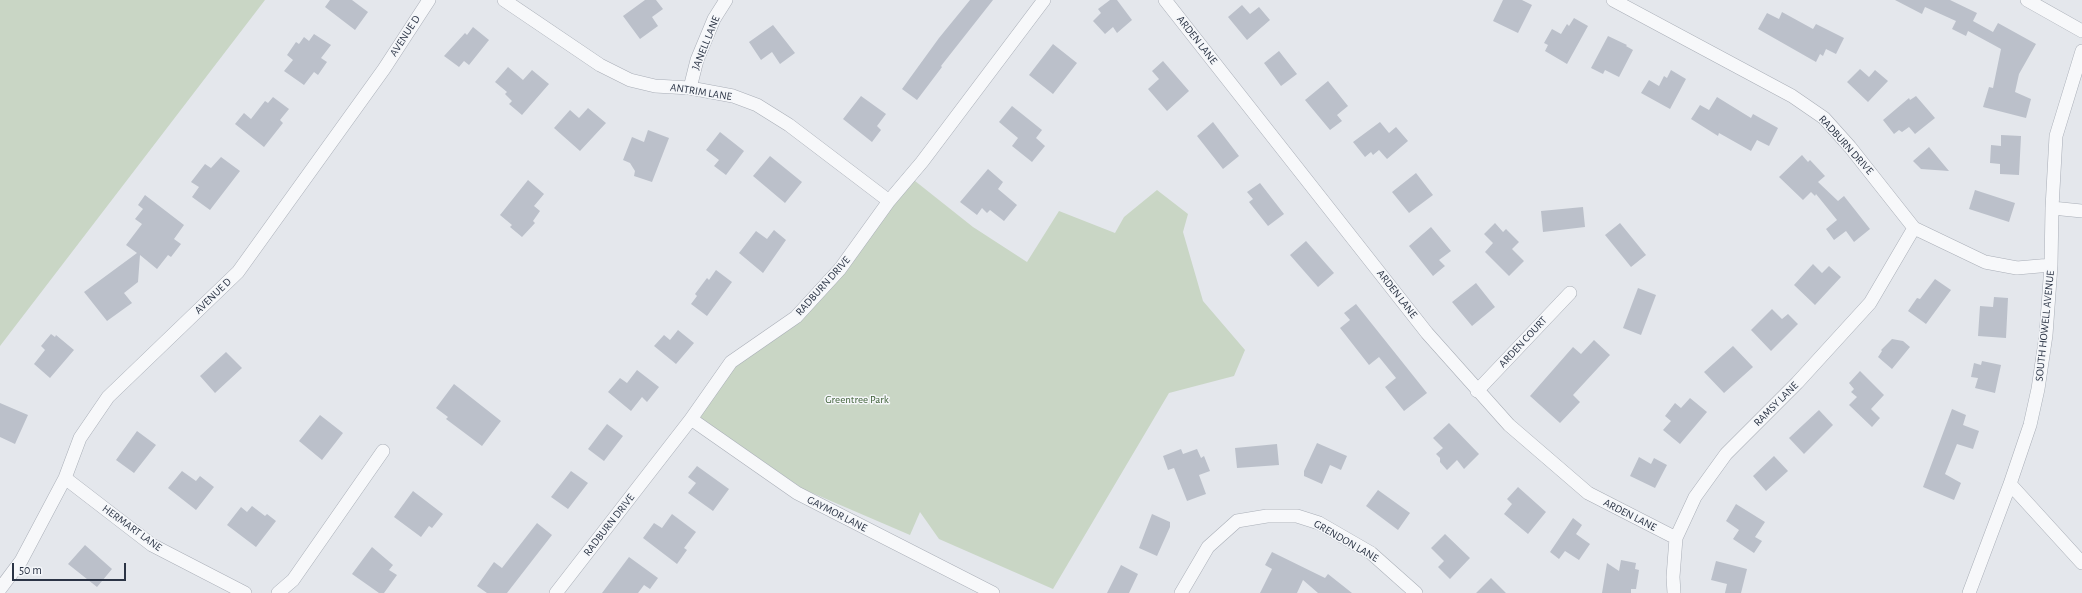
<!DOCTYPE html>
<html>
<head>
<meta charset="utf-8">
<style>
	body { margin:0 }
	#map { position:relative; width:2082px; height:593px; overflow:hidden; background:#e4e7ec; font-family:"Alegreya Sans",sans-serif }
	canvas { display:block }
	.scale { position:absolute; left:12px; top:563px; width:114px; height:18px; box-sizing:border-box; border:2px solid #2b3445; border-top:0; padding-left:5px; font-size:12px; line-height:14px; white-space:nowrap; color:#2b3445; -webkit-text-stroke:3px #f4f6f9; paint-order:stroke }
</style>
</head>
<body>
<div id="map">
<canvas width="2082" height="593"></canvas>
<div class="scale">50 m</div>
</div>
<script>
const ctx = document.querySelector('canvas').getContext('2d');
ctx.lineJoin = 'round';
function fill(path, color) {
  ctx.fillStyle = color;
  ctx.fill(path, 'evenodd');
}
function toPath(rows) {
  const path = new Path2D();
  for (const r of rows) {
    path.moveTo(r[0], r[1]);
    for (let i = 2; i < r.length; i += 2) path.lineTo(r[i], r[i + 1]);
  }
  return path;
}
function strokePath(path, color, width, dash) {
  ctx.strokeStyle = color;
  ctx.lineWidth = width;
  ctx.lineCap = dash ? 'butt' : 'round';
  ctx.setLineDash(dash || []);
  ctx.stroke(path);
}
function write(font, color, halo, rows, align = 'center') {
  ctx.font = font + ' "Alegreya Sans",sans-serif';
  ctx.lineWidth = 3;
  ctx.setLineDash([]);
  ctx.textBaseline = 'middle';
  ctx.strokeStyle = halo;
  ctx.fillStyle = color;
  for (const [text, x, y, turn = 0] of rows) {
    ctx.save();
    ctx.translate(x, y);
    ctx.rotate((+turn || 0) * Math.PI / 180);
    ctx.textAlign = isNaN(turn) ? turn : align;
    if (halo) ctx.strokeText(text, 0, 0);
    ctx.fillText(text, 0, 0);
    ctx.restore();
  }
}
fill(toPath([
	[0,0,265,0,0,346],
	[910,177,973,227,1027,262,1059,211,1115,233,1124,217,1157,190,1188,214,1183,232,1203,301,1245,350,1234,376,1169,393,1053,589,939,539,920,512,910,535,803,489,699,417,731,362,796,317]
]), '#c9d6c5');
fill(toPath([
	[330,0,352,0,368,12,355,30,325,7],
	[645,0,656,0,663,9,652,17,658,26,640,39,623,16],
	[970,0,993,0,941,66,942,67,917,100,902,89,939,38],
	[1110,0,1117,0,1132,20,1117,33,1113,27,1105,34,1093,21,1101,13,1098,9],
	[1503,0,1522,0,1532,5,1518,33,1493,21],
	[1895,0,1950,0,1977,13,1973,21,1993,32,1998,23,2036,44,2019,74,2015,92,2031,99,2026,118,1983,107,1989,87,1993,88,2001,49,1968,31,1966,36,1952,29,1956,21,1925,7,1922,14],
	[1242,5,1250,14,1259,7,1270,20,1247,40,1228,17],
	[1782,12,1813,29,1816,24,1844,38,1836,54,1826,49,1823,56,1820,54,1816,62,1758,29,1767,13,1779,19],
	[1574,18,1588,26,1567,64,1545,51,1548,45,1544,43,1552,29,1561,34,1567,24,1569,26],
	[773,25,795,53,780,64,772,52,761,60,749,42],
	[473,27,489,40,469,65,464,61,459,67,444,56,465,33,467,35],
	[314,34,331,45,321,58,327,62,318,75,314,72,304,85,284,71,293,60,287,55,296,42,299,44,304,37,309,41],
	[1608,36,1627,45,1626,46,1633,50,1619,77,1605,70,1603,74,1591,68],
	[1053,44,1077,63,1053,94,1029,75],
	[1279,51,1297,74,1281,86,1264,63],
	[1163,61,1189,91,1167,111,1148,89,1159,79,1152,71],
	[508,67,523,80,532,70,549,84,522,115,509,104,512,101,505,94,507,92,495,82],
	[1860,69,1869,77,1875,70,1888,81,1868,102,1847,82],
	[1671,70,1686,79,1670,109,1641,93,1649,80,1659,86,1664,76,1667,78],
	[1328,81,1348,106,1337,115,1342,121,1330,130,1305,100],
	[861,96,886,114,877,126,881,130,872,142,843,119],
	[1916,96,1935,118,1915,134,1909,127,1902,132,1899,130,1894,134,1883,120,1909,98,1910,100],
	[273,97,289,109,280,120,283,123,264,147,235,124,244,113,251,119,265,101,268,103],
	[1717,97,1751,118,1753,114,1778,128,1769,146,1757,140,1751,151,1719,133,1718,136,1691,119,1700,105,1709,110],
	[1012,106,1042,130,1036,138,1045,146,1032,162,1012,146,1018,138,999,122],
	[588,108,606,123,580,151,554,128,570,110,579,118],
	[1213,122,1239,156,1223,169,1197,136],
	[1380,122,1389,133,1396,127,1408,141,1387,159,1379,150,1373,155,1371,152,1365,157,1353,142],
	[648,130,669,138,652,182,634,176,635,171,630,163,623,160,632,137,644,142],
	[720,132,744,151,726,175,714,166,719,160,706,150],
	[2001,135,2021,136,2019,175,2000,174,2000,164,1990,163,1991,145,2001,146],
	[1929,147,1949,171,1921,169,1913,161],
	[1802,155,1808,162,1810,160,1825,176,1818,182,1838,201,1844,196,1870,229,1854,242,1846,231,1834,240,1826,229,1837,220,1816,194,1815,196,1811,192,1803,200,1779,177],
	[770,156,802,182,785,203,753,176],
	[221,157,240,171,210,210,192,197,199,187,191,182,205,164,211,168],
	[988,169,1003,182,998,189,1017,205,1004,221,990,210,987,213,982,208,977,215,960,202],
	[1416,173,1433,195,1409,213,1392,192],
	[528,180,544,194,534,206,540,211,533,221,535,223,522,237,510,227,512,225,500,215],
	[1260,183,1284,214,1268,226,1249,202,1253,199,1247,192],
	[1975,190,2015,203,2009,222,1969,209],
	[145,195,184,225,174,239,181,244,171,257,168,255,157,269,140,255,138,282,124,293,132,303,107,321,84,292,137,253,126,245,142,224,135,219,143,209,138,205],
	[1583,207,1585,227,1543,232,1541,211],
	[1495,223,1503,232,1506,229,1519,242,1512,249,1524,261,1509,276,1485,252,1493,243,1484,234],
	[1620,223,1646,255,1631,267,1605,235],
	[1431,227,1451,251,1439,260,1445,266,1433,276,1409,246],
	[774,230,786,240,763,273,739,253,756,231,767,239],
	[1306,241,1334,273,1318,287,1290,255],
	[1813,264,1822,273,1829,266,1841,277,1815,305,1794,285],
	[716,270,732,282,707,316,691,304,697,296,695,294,707,278,709,280],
	[1935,279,1951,290,1926,324,1908,311,1917,298,1920,299],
	[1476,283,1495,307,1472,326,1452,302],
	[1638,288,1656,295,1641,335,1623,328],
	[1994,297,2008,298,2006,338,1978,336,1980,306,1993,307],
	[1356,304,1427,393,1404,411,1385,387,1396,378,1379,357,1369,365,1340,328,1350,320,1344,313],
	[1772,309,1782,319,1788,314,1798,324,1771,351,1751,330],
	[678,330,694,343,676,364,654,346,664,335,670,340],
	[51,334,55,337,56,335,74,350,50,378,34,364,45,350,41,346],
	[1892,339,1903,341,1910,347,1892,369,1878,357,1882,351,1881,350],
	[1594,340,1610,355,1573,395,1580,402,1560,423,1530,396,1573,347,1581,354],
	[1733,346,1753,367,1724,393,1704,372],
	[226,352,242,368,215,393,200,376],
	[1982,361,2001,365,1995,393,1975,388,1978,378,1971,377,1974,363,1981,365],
	[637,370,659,387,647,402,642,397,631,411,608,392,620,378,627,383],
	[1860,371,1884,395,1871,409,1880,418,1872,427,1849,405,1857,397,1851,392,1854,389,1849,383],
	[454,384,501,421,482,446,446,419,448,417,436,408],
	[1690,398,1707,412,1680,444,1663,430,1671,421,1665,416,1675,403,1681,408],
	[0,403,28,415,15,444,0,437],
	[1952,409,1966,415,1963,425,1979,431,1973,449,1957,444,1945,474,1961,483,1954,500,1923,487],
	[1819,410,1833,425,1804,454,1789,438],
	[320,415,343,433,322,460,299,441],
	[1449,423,1479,454,1464,469,1457,460,1447,470,1440,462,1440,458,1436,454,1443,448,1433,438],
	[607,424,623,436,604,461,588,449],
	[137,431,156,445,134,473,116,460],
	[1317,443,1347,456,1341,470,1330,465,1322,484,1304,476,1304,471],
	[1277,444,1279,465,1237,468,1235,448],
	[1181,449,1183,454,1197,449,1201,458,1204,456,1210,471,1199,475,1206,494,1187,501,1174,468,1168,470,1163,456],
	[1774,456,1788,471,1766,491,1753,476],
	[1639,457,1651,464,1654,458,1667,465,1655,488,1630,476],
	[697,466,729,489,713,511,688,493,696,483,688,477],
	[182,471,196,481,200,476,214,487,196,510,168,488],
	[571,471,588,483,568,509,551,497],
	[1518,487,1546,512,1528,534,1504,514,1512,504,1507,499],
	[1378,490,1410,513,1398,530,1366,506],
	[413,491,443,514,432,528,429,526,421,537,394,517],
	[1736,504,1765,522,1755,537,1762,541,1754,553,1733,539,1739,530,1726,521],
	[252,506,265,516,267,514,276,521,256,547,227,525,241,507,247,512],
	[672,514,696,532,684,548,687,550,677,564,643,538,654,523,662,528],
	[1152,514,1170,522,1170,527,1157,556,1139,548],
	[1573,518,1582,525,1576,534,1590,544,1579,560,1565,551,1559,559,1550,552],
	[537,523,552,535,507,593,487,593,477,586,494,562,502,568],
	[1445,534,1470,558,1450,579,1438,567,1444,561,1431,548],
	[85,545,112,569,97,587,68,564],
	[372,547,393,565,389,570,397,575,384,593,379,593,352,574],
	[1272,552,1325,578,1328,574,1352,593,1318,593,1303,580,1297,593,1260,593,1272,569,1265,565],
	[629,557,658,578,650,589,644,585,638,593,602,593],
	[1621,560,1636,563,1635,569,1639,570,1636,589,1631,589,1631,593,1602,593,1607,563,1619,571],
	[1716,561,1747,569,1741,593,1725,593,1727,584,1711,580],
	[1121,565,1138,574,1129,593,1107,593],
	[1491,578,1506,593,1476,593]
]), '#bbc0ca');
const minor = toPath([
	[504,0,600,65,630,80,655,86,690,88,733,96,757,105,789,125,889,201],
	[1165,0,1427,333,1509,425,1588,493,1676,538],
	[1613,0,1792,96,1824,118,1850,147,1914,228,1985,262,2017,268,2051,265],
	[2027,0,2082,31],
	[690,88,697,60,714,19,726,0],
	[2052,208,2082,211],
	[1477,391,1570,293],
	[691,419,797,493,993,593],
	[65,478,152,545,245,593],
	[2010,484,2082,563],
	[0,589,21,561,65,478,80,438,108,397,238,272,384,69,429,0],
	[278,593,293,580,383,451],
	[556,593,691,419,731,362,796,317,840,269,889,201,922,162,1044,0],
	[1181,593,1208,547,1237,521,1267,516,1297,516,1319,523,1371,553,1416,593],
	[1674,593,1673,577,1676,538,1695,497,1726,454,1797,383,1870,303,1914,228],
	[1969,593,2010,484,2030,425,2038,389,2046,335,2051,265,2052,208,2056,136,2082,51]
]);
strokePath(minor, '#a9aeb7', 14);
strokePath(minor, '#f7f8fa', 13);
write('11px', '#2b3445', '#f4f6f9', [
	["AVENUE D",405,36,-57],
	["ARDEN LANE",1197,40,52],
	["JANELL LANE",706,43,-68],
	["ANTRIM LANE",701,92,9],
	["RADBURN DRIVE",1846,145,48],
	["RADBURN DRIVE",823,286,-48],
	["ARDEN LANE",1397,294,52],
	["AVENUE D",213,296,-44],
	["SOUTH HOWELL AVENUE",2045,326,-84],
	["ARDEN COURT",1523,342,-47],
	["RAMSY LANE",1776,404,-45],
	["GAYMOR LANE",837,514,27],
	["ARDEN LANE",1630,515,27],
	["RADBURN DRIVE",609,525,-52],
	["HERMART LANE",132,528,36],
	["GRENDON LANE",1346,541,30]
]);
write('11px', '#3f6138', '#f4f6f9', [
	["Greentree Park",857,400]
]);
</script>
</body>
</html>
